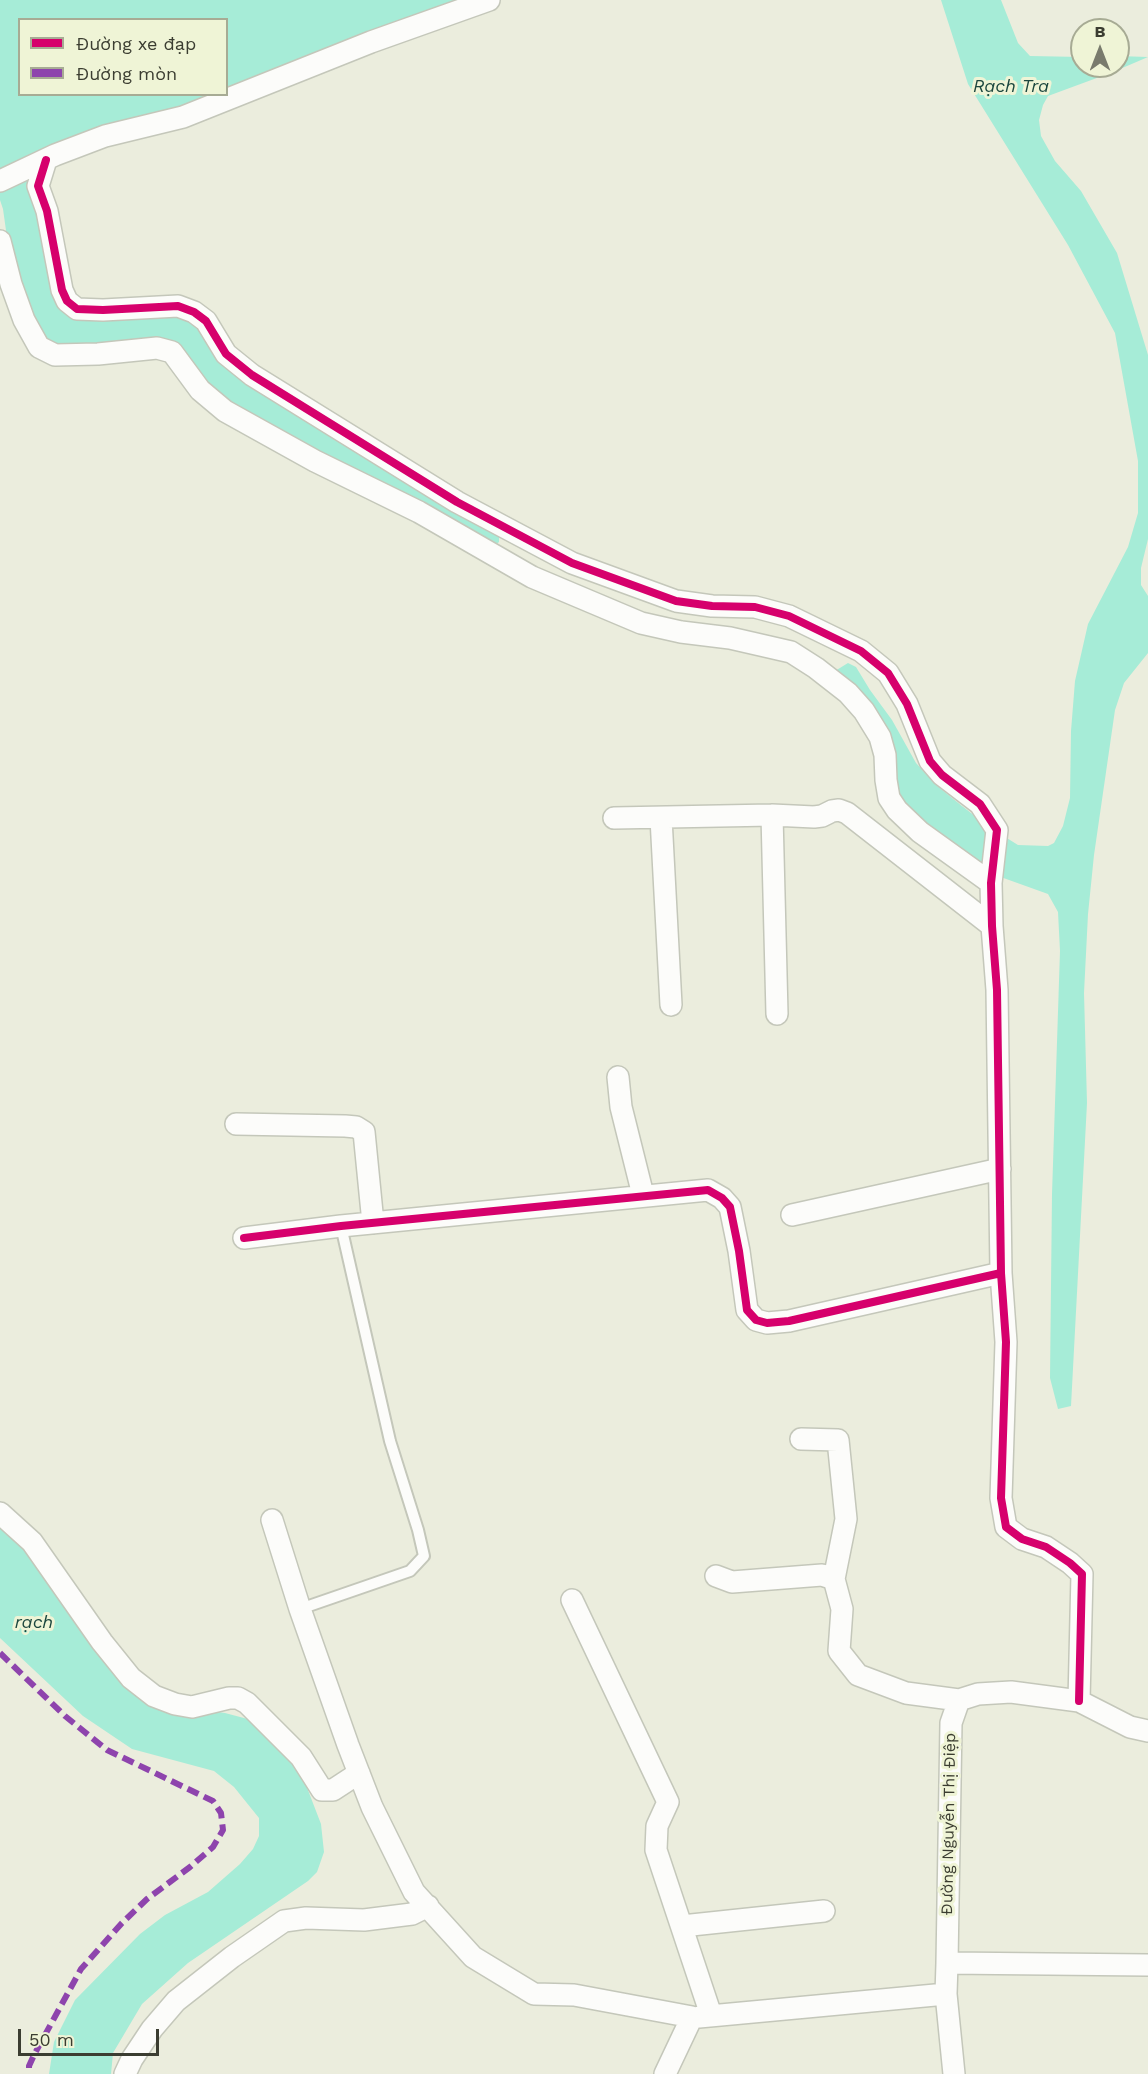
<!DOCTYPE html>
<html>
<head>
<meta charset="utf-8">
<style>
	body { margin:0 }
	#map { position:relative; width:1148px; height:2074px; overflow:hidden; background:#ebeddd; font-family:"Work Sans",sans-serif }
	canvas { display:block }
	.legend { position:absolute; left:18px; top:18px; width:210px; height:78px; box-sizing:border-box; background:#eff4d6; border:2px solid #a7ab94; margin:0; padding:8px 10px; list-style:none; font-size:18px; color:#3b3d31 }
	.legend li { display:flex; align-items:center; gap:12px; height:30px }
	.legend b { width:30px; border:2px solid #a7ab94 }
	.north { position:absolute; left:1070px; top:18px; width:60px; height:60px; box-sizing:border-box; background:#eff4d6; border:2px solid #a7ab94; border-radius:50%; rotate:0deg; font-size:16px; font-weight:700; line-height:24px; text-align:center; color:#3b3d31 }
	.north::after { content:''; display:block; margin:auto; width:21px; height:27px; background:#797b6d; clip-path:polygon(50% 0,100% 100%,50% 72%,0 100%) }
	.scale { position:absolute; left:18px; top:2029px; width:141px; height:27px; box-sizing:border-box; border:3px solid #3b3d31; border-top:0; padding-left:8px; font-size:18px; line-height:21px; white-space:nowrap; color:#3b3d31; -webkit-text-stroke:4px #eff4d6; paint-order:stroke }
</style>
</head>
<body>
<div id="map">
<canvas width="1148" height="2074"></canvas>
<ul class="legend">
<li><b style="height:8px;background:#d6006c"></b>Đường xe đạp</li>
<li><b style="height:8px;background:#8e44ad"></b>Đường mòn</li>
</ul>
<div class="north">B</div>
<div class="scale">50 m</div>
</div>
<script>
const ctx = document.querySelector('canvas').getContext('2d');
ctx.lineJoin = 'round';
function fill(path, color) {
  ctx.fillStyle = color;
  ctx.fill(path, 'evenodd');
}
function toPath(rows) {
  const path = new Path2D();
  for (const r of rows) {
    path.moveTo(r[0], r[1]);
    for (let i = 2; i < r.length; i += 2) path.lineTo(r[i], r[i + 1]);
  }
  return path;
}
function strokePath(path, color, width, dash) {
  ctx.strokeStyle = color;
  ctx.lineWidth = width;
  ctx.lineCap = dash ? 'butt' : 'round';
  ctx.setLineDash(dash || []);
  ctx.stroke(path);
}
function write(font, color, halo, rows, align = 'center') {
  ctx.font = font + ' "Work Sans",sans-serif';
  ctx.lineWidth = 6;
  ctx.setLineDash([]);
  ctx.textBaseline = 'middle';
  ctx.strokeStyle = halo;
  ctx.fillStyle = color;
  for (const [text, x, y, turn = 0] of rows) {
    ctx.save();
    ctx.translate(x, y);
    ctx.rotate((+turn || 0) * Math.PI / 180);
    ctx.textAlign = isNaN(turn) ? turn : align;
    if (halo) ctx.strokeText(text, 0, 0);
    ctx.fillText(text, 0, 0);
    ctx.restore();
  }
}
fill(toPath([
	[0,0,461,0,227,89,226,20,20,20,20,94,211,95,172,111,41,149,33,155,29,163,29,189,44,226,59,300,181,314,499,535,499,542,493,547,220,401,184,358,68,348,50,342,39,330,10,259,3,209,0,200],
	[941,0,1001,0,1018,43,1030,56,1082,57,1082,66,1118,66,1118,56,1148,57,1113,72,1048,96,1043,105,1039,120,1041,136,1055,161,1081,191,1117,253,1148,355,1148,539,1141,568,1141,585,1148,596,1148,653,1124,683,1115,710,1094,855,1088,914,1084,993,1087,1103,1071,1406,1058,1409,1050,1378,1052,1194,1060,951,1058,912,1048,894,984,871,916,818,899,797,890,761,835,671,848,663,856,667,870,690,892,720,916,763,936,785,962,806,989,827,1018,845,1048,846,1054,843,1063,826,1070,798,1071,731,1075,681,1088,624,1128,547,1138,513,1138,461,1115,333,1068,245,968,84],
	[0,1523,36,1559,60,1602,108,1665,204,1710,225,1713,259,1722,301,1772,321,1824,324,1852,317,1872,308,1881,188,1963,142,2004,113,2053,111,2074,49,2074,54,2042,75,2000,140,1934,165,1915,208,1892,240,1864,253,1849,259,1836,259,1818,234,1787,214,1771,132,1749,83,1716,0,1638]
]), '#a6ecd7');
const lane = toPath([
	[300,1609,410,1571,424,1556,418,1530,390,1441,341,1226]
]);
const street = toPath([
	[46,160,38,186,47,211,62,290,67,301,77,309,103,310,178,306,194,312,206,321,226,354,252,375,457,502,572,563,676,601,712,606,755,607,789,616,861,651,888,673,907,704,930,761,942,775,980,804,997,830,991,883,992,926,997,990,1001,1273],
	[0,181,55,155,105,136,183,117,371,42,489,0],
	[0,241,11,284,24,320,39,347,55,355,98,354,157,348,172,352,200,390,225,411,315,461,419,512,532,577,641,623,681,632,730,638,791,652,816,668,848,693,864,711,880,737,885,755,886,780,889,798,897,810,920,832,991,883],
	[772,815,777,1014],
	[614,818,772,815,814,817,822,816,832,811,839,810,847,813,992,926],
	[661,818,671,1005],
	[618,1077,621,1107,643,1195],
	[236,1124,345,1126,356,1127,364,1132,373,1223],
	[792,1215,1000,1169],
	[244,1238,341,1226,708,1190,722,1198,730,1207,739,1251,747,1310,756,1320,767,1323,789,1321,1001,1273,1006,1342,1001,1498,1006,1527,1022,1539,1046,1547,1070,1563,1082,1574,1079,1701],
	[801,1439,838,1440,846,1519,834,1579],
	[0,1513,32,1542,102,1642,131,1678,154,1696,175,1704,192,1707,229,1698,238,1698,247,1703,301,1757,322,1790,333,1790,359,1773],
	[272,1520,300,1609,348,1745,372,1807,414,1892,473,1957,534,1994,574,1995,692,2017,665,2074],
	[716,1576,732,1582,822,1575,834,1579,842,1609,839,1651,858,1675,906,1693,959,1700],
	[572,1600,668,1802,657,1826,656,1850,711,2015],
	[682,1926,824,1911],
	[947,1963,1148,1965],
	[699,2017,946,1994],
	[125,2074,132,2059,152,2029,176,2001,232,1957,284,1921,306,1918,364,1920,412,1914,428,1906],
	[954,2074,946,1994,947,1963,951,1723,959,1700,978,1694,1011,1692,1079,1701,1130,1727,1148,1731]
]);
strokePath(lane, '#c4c7ba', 14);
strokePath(street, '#c4c7ba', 24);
strokePath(lane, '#fcfcfa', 10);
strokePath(street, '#fcfcfa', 21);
strokePath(toPath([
	[0,1653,65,1716,107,1750,213,1801,221,1813,223,1830,213,1847,190,1867,147,1899,122,1923,81,1969,34,2055,29,2066,29,2074]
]), '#8e44ad', 6, [12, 6]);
strokePath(toPath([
	[46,160,38,186,47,211,62,290,67,301,77,309,103,310,178,306,194,312,206,321,226,354,252,375,457,502,572,563,676,601,712,606,755,607,789,616,861,651,888,673,907,704,930,761,942,775,980,804,997,830,991,883,992,926,997,990,1001,1273],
	[244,1238,341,1226,708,1190,722,1198,730,1207,739,1251,747,1310,756,1320,767,1323,789,1321,1001,1273,1006,1342,1001,1498,1006,1527,1022,1539,1046,1547,1070,1563,1082,1574,1079,1701]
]), '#d6006c', 8);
write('16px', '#3b3d31', '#eff4d6', [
	["Đường Nguyễn Thị Điệp",949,1824,-89]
]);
write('italic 18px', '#1b473e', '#eff4d6', [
	["Rạch Tra",1011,87],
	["rạch",34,1623]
]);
</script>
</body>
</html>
